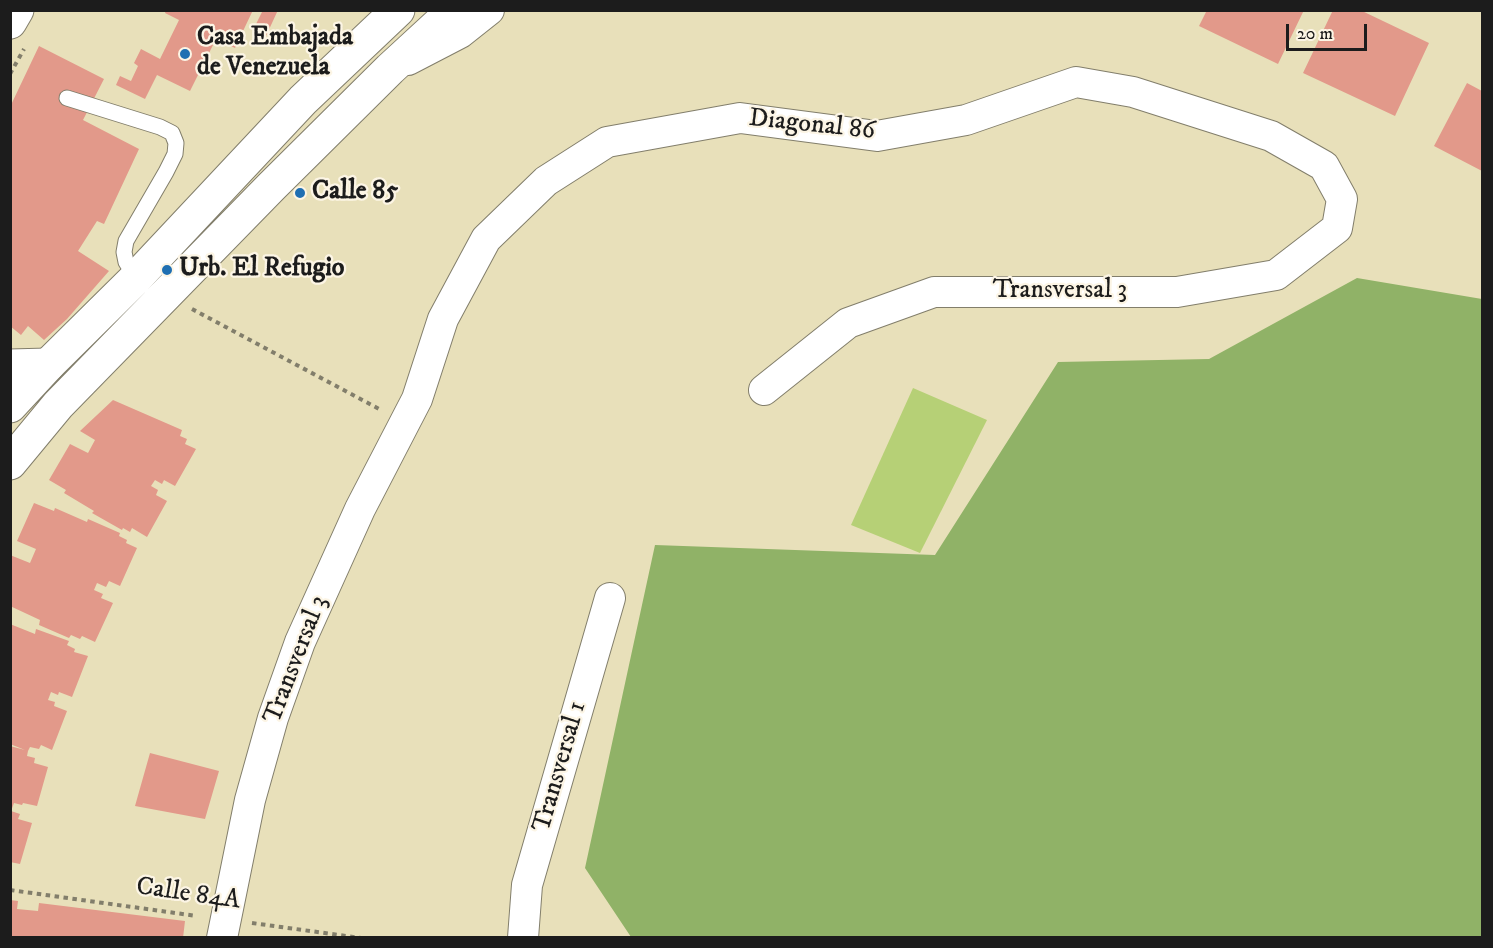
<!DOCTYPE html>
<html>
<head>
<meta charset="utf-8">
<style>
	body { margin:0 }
	#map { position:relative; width:1493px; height:948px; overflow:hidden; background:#e8e0ba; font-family:"IM FELL DW Pica",serif }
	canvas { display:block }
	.frame { position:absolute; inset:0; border:12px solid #1c1c1c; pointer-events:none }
	.scale { position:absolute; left:1286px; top:24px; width:81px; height:27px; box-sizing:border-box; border:3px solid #1c1c1c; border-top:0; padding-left:8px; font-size:18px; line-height:21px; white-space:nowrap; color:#1c1c1c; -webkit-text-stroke:4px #fcf5e5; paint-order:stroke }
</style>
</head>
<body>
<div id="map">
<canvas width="1493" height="948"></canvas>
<div class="frame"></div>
<div class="scale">20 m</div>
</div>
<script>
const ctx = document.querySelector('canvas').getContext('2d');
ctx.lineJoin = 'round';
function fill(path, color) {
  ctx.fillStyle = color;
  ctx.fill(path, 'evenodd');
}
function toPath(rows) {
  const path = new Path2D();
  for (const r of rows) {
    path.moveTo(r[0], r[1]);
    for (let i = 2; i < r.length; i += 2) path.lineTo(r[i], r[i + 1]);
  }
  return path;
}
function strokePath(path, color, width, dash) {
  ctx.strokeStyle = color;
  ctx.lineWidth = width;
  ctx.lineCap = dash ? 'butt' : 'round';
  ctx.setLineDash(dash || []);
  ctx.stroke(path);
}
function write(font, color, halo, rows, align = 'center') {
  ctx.font = font + ' "IM FELL DW Pica",serif';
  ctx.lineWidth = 4.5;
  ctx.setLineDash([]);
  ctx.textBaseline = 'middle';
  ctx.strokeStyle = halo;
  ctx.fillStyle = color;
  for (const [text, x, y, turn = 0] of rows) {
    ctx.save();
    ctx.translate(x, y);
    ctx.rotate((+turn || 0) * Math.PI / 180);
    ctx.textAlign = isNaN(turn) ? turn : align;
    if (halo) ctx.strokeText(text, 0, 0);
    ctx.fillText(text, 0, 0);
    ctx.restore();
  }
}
fill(toPath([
	[913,388,987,420,920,553,851,525]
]), '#b6d076');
fill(toPath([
	[1357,278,1482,299,1482,937,631,937,585,868,655,545,935,555,1058,362,1209,359]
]), '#90b267');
fill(toPath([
	[166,10,253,10,235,48,216,39,190,91,157,75,145,99,116,85,120,76,131,81,138,66,134,63,141,49,160,59,179,20,165,13],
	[263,10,278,10,266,36,253,30],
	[1207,10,1304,10,1278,64,1199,26],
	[1333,10,1360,10,1429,43,1395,116,1303,73],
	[39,46,104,79,83,120,139,149,104,224,97,221,78,251,109,271,67,319,44,340,28,326,21,335,10,326,10,107],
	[1467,83,1482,91,1482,171,1434,146],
	[113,400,182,430,180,436,187,439,185,444,196,449,175,486,164,480,162,484,155,480,151,486,158,490,156,495,167,501,147,537,132,528,130,532,123,528,122,530,92,513,94,511,64,493,66,490,49,480,70,444,88,453,95,440,80,431],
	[34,503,54,511,55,508,87,522,88,519,120,533,119,536,127,540,126,543,137,548,120,586,109,581,106,587,97,583,94,590,103,594,101,598,113,603,95,642,82,636,80,639,71,635,69,638,39,625,40,620,10,606,10,555,30,563,36,549,17,541],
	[10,624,35,634,36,629,69,641,67,645,75,649,74,652,88,656,72,697,59,692,58,695,51,692,48,700,55,702,54,706,67,711,52,750,41,745,39,749,30,747,28,751,27,756,35,758,34,763,48,767,37,806,23,803,22,805,14,803,11,811,20,814,18,819,32,823,20,864,10,862,10,746,25,750,10,744],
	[150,753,219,771,205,819,135,806],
	[10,900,18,901,17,909,38,911,39,903,185,921,183,938,10,938]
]), '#e2998a');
const service = toPath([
	[67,98,160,127,172,133,176,143,175,154,166,172,126,241,124,252,126,262,136,278]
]);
const minor = toPath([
	[408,60,460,33,489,10],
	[222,938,250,800,273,718,300,642,360,509,417,399,443,319,486,239,546,181,607,142,740,118,877,136,966,120,1076,82,1133,92,1271,136,1324,166,1342,199,1337,228,1276,275,1177,292,934,292,848,323,764,390],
	[523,938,527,885,610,598]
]);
const secondary = toPath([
	[10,366,48,365]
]);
const primary = toPath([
	[10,22,17,10],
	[10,406,48,365,136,278,303,100,398,10],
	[10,463,58,405,271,187,390,69,454,10]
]);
strokePath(service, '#827e6b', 17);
strokePath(minor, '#827e6b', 32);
strokePath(secondary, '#827e6b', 35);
strokePath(primary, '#827e6b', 35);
strokePath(toPath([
	[10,74,24,49],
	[192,309,381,410],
	[10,890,197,916],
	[252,923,361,938]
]), '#827e6b', 4, [4.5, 4.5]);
strokePath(service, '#fff', 15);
strokePath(minor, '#fff', 30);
strokePath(secondary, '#fff', 33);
strokePath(primary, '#fff', 33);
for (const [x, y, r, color] of [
	[185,54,6,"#1f6fb2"],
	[300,193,6,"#1f6fb2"],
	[167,270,6,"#1f6fb2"]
]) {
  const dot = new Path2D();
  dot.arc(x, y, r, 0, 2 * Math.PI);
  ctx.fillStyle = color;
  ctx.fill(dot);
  strokePath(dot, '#fcf5e5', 2);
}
write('bold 26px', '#1c1c1c', '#fcf5e5', [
	["Casa Embajada",197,39],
	["de Venezuela",197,69],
	["Calle 85",312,193],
	["Urb. El Refugio",179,270]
], 'left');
write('26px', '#1c1c1c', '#fcf5e5', [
	["Diagonal 86",812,126,6],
	["Transversal 3",1060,292],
	["Transversal 3",297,660,-69],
	["Transversal 1",561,767,-74],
	["Calle 84A",188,895,8]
]);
</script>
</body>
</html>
